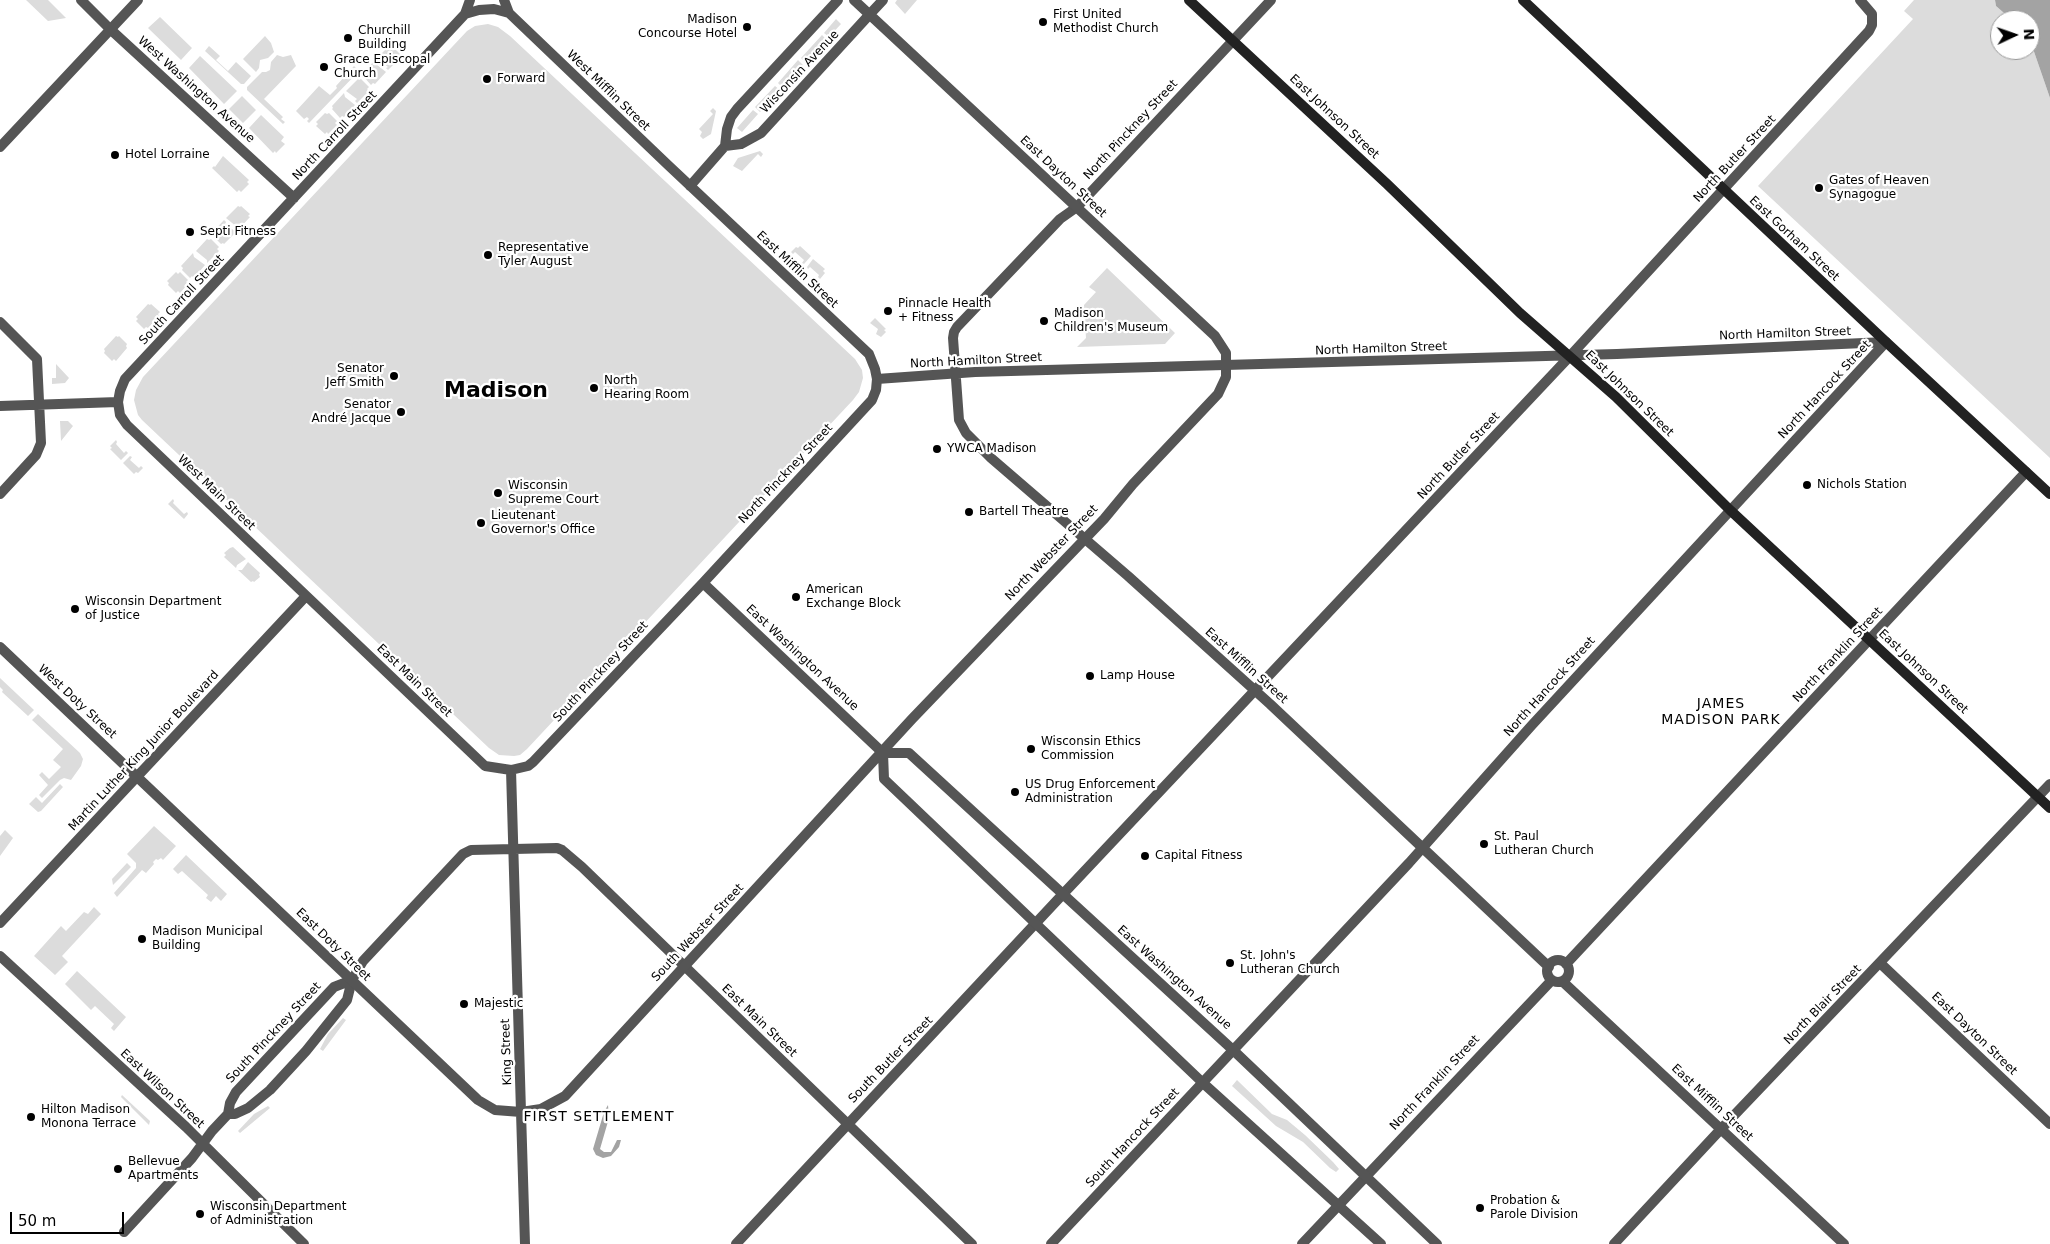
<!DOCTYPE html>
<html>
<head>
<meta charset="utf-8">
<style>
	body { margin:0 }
	#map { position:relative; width:2050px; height:1244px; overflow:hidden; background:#fff; font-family:"DejaVu Sans",sans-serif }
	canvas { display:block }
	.north { position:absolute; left:1990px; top:10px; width:50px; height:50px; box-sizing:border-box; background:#fff; border:1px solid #999; border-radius:50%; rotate:87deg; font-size:14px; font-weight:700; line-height:20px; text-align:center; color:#000 }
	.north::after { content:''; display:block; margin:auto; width:18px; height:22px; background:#000; clip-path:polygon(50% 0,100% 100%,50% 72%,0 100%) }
	.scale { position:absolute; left:10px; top:1212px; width:114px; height:22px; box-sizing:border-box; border:2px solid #000; border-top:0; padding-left:6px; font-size:15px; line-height:18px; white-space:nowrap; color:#000; -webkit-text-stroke:4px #fff; paint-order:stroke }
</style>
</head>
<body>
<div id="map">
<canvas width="2050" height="1244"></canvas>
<div class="north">N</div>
<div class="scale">50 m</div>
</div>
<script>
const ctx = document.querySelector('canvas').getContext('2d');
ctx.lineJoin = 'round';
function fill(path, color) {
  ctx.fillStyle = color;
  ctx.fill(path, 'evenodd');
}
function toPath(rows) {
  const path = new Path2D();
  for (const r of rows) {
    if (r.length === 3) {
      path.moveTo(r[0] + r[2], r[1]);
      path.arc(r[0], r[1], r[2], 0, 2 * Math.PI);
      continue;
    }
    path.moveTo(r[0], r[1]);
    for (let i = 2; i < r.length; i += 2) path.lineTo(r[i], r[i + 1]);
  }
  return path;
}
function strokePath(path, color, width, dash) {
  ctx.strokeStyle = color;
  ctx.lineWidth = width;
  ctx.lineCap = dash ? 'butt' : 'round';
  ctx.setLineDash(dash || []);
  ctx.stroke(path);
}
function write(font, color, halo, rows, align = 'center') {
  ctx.font = font + ' "DejaVu Sans",sans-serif';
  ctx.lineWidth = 4.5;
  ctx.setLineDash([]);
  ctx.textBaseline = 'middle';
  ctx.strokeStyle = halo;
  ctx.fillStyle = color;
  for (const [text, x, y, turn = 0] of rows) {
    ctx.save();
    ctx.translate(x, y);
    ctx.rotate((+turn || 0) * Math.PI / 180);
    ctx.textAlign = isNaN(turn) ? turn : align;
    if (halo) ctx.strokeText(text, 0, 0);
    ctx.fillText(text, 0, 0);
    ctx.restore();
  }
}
fill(toPath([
	[26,0,48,0,66,18,48,21],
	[897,0,917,0,905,14,895,3],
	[1914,0,1995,0,1996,6,2012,20,2000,20,2000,50,2030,50,2030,40,2050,98,2050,458,1758,186,1913,19,1904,11],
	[160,17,192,48,181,60,148,28],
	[836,19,841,24,829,37,824,33],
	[488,24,498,27,510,36,855,359,862,370,863,378,859,392,853,400,527,749,520,755,514,756,499,755,489,748,142,420,138,415,134,400,136,390,143,377,467,31,475,26],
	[822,35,827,40,806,63,801,58],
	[265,36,271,43,274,52,268,58,260,60,259,68,256,72,243,59],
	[209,46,220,56,216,60,228,71,236,62,251,76,244,84,241,84,205,51],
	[389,46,390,47,392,46,400,54,399,56,400,58,388,70,386,68,388,67,377,58],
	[277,55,283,57,291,55,296,66,264,99,283,117,281,119,285,122,283,124,247,90,247,87,262,72,266,72,270,70,271,62],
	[200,56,237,91,224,104,189,68],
	[375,60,376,64,386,72,375,84,373,83,371,85,363,76,364,75,363,73],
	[798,60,803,65,783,88,778,83],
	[354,66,359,71,309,123,307,121,309,119,307,117,304,119,296,111,319,86,330,95,337,88,336,86],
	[358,79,359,80,361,79,369,87,367,89,369,91,357,103,355,101,357,99,346,91],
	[775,86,780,90,760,112,755,107],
	[344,93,345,97,355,105,344,117,342,116,340,118,332,109,333,108,332,106],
	[242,96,256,110,243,123,229,109],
	[713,108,716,111,711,134,703,139,700,136,702,132,699,129,713,114,710,111],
	[753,110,758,114,742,132,737,128],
	[325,113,327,114,329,113,337,121,335,123,337,125,328,134,327,132,325,134,316,126,318,124,316,122],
	[261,115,284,137,281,141,285,144,276,153,275,151,273,153,249,128],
	[760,151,763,154,761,157,758,154,742,171,733,166,738,158],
	[223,156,249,180,247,182,249,184,241,192,239,190,237,192,212,168,214,166,215,167],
	[238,206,240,207,241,206,250,214,248,216,250,217,238,230,237,227,226,218],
	[224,220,226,222,225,224,236,232,224,244,223,243,221,244,213,236,214,235,212,233],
	[207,239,209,240,211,239,219,247,217,249,219,251,207,263,207,260,196,251],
	[800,246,811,256,804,264,802,263,804,260,795,252,793,254,791,252,796,247,798,248],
	[193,253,194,257,205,265,194,278,192,276,190,278,182,270,183,268,181,266],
	[813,259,825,269,823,271,825,273,820,279,818,277,819,275,810,267,808,269,807,267],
	[1107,268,1175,333,1165,344,1077,347,1086,338,1084,305,1096,292,1089,287],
	[176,272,178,274,180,272,188,280,186,282,188,284,180,293,178,291,176,293,168,285,169,283,167,281],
	[148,304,150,305,151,304,160,312,158,314,159,316,148,328,146,327,144,329,136,321,138,319,136,317],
	[875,318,886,329,884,330,886,332,881,337,876,334,878,329,870,323],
	[116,336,118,337,119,336,127,344,126,346,127,348,116,361,114,359,112,361,104,353,105,351,104,349],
	[56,364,69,378,65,383,52,384,52,378,56,378],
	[60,421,68,421,73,426,61,441],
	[116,440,117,442,116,444,124,453,126,451,128,453,121,460,110,449,112,448,110,446],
	[130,456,132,457,130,460,139,468,141,466,143,468,138,473,136,472,134,474,123,463],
	[173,499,174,501,173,503,184,514,187,512,188,514,184,519,168,504],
	[233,547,246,559,237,565,236,568,224,557,226,555,224,553,230,548],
	[248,562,260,573,259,575,260,577,254,582,253,581,251,582,238,570,242,570],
	[0,678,34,710,28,716,2,692,3,690,0,687],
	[38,714,80,753,83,759,81,766,71,780,64,778,60,780,42,798,39,795,48,785,39,775,42,772,49,779,61,767,53,760,63,749,32,720],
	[60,784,63,787,41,811,38,812,29,804,36,797,42,803],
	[154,826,176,846,163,860,161,858,158,860,156,859,153,862,154,864,146,873,142,870,117,897,114,893,136,868,136,863,127,854],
	[5,830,13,838,0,856,0,836],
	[186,855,227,894,221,901,216,896,211,902,206,898,208,895,182,871,178,874,173,869],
	[127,863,131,867,113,885,112,879],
	[94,907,101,914,62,956,68,962,55,975,34,956,61,926,66,931,84,912,88,914],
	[77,971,126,1017,114,1031,111,1028,114,1024,95,1006,91,1010,65,984],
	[343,1018,346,1020,323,1051,320,1049,328,1034],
	[1237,1080,1272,1114,1287,1120,1305,1135,1333,1162,1339,1169,1336,1172,1330,1168,1303,1142,1276,1126,1232,1086],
	[122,1095,150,1121,149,1125,121,1097],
	[268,1106,270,1108,240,1133,238,1131,254,1114]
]), '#dcdcdc');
fill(toPath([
	[1995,0,2050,0,2050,98,2030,40,2030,20,2012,20,1996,6],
	[608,1105,609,1118,600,1149,604,1152,611,1152,617,1140,621,1140,619,1147,611,1156,603,1158,596,1155,593,1149,604,1112]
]), '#a3a3a3');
strokePath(toPath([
	[504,0,509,13,668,165,869,354,875,369,877,379,876,390,872,400,703,583,533,762,528,766,511,770,485,766,127,425,120,415,118,402,120,391,125,379,465,14,479,10,494,9,509,13],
	[1271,0,1077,207,1060,219,957,327,954,332,953,338,959,420,966,433,991,458,1128,576,1270,704,1549,967],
	[465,14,470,0],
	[110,29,294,198],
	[725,146,741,144,761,133,870,14],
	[690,186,725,146,727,129,731,117,737,109,838,0],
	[0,322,37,359,41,443,36,455,0,494],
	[877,379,975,372,1617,354,1886,342],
	[0,406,118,402],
	[703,583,883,753],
	[511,770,521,1112],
	[0,923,306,596],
	[0,956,186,1127,304,1244],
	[1558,971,11],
	[1880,963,2050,1124],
	[1566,964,2026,472],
	[1562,981,1844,1244],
	[228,1114,230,1103,236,1092,334,987,352,980],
	[124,1232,192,1158,212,1131,228,1114,235,1114,248,1108,270,1090,306,1051,347,1000,352,980,363,961,463,854,471,850,557,848,562,850,582,867,972,1244],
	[736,1244,1063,894,1571,355,1869,31,1872,25,1872,14,1860,0],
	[1051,1244,1409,863,1532,725,1886,342],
	[1302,1244,1552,980]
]), '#555', 10);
strokePath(toPath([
	[81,0,110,29],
	[870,14,883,0],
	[0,147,138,0],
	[0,647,478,1100,495,1110,521,1112,541,1109,565,1096,912,719,1104,519,1133,484,1218,394,1226,377,1226,353,1215,336,854,0],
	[883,753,909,753,1233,1050,1437,1244],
	[883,753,884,779,1203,1083,1381,1244],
	[521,1112,525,1244],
	[1614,1244,1721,1129,2050,784]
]), '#555', 10);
strokePath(toPath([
	[1189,0,1387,184,1520,313,1616,397,1730,510,2050,808],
	[1523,0,1886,342,2050,494]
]), '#222', 10);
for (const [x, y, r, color] of [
	[1043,22,5,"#000"],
	[747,27,5,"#000"],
	[348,38,5,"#000"],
	[324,67,5,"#000"],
	[487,79,5,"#000"],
	[115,155,5,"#000"],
	[1819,188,5,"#000"],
	[190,232,5,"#000"],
	[488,255,5,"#000"],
	[888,311,5,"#000"],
	[1044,321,5,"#000"],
	[394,376,5,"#000"],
	[594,388,5,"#000"],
	[401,412,5,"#000"],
	[937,449,5,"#000"],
	[1807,485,5,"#000"],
	[498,493,5,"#000"],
	[969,512,5,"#000"],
	[481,523,5,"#000"],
	[796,597,5,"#000"],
	[75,609,5,"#000"],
	[1090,676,5,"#000"],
	[1031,749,5,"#000"],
	[1015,792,5,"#000"],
	[1484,844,5,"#000"],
	[1145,856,5,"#000"],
	[142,939,5,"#000"],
	[1230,963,5,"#000"],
	[464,1004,5,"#000"],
	[31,1117,5,"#000"],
	[118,1169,5,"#000"],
	[1480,1208,5,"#000"],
	[200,1214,5,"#000"]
]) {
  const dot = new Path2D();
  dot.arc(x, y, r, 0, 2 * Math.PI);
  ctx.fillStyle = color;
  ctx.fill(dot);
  strokePath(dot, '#fff', 2);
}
write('12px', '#000', '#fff', [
	["First United",1053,15],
	["Methodist Church",1053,29],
	["Madison",737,20,"right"],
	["Concourse Hotel",737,34,"right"],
	["Churchill",358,31],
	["Building",358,45],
	["Grace Episcopal",334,60],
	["Church",334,74],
	["Forward",497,79],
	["Hotel Lorraine",125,155],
	["Gates of Heaven",1829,181],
	["Synagogue",1829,195],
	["Septi Fitness",200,232],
	["Representative",498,248],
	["Tyler August",498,262],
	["Pinnacle Health",898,304],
	["+ Fitness",898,318],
	["Madison",1054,314],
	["Children's Museum",1054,328],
	["Senator",384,369,"right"],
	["Jeff Smith",384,383,"right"],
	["North",604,381],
	["Hearing Room",604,395],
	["Senator",391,405,"right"],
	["André Jacque",391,419,"right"],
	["YWCA Madison",947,449],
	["Nichols Station",1817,485],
	["Wisconsin",508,486],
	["Supreme Court",508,500],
	["Bartell Theatre",979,512],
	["Lieutenant",491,516],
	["Governor's Office",491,530],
	["American",806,590],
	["Exchange Block",806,604],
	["Wisconsin Department",85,602],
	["of Justice",85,616],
	["Lamp House",1100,676],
	["Wisconsin Ethics",1041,742],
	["Commission",1041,756],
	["US Drug Enforcement",1025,785],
	["Administration",1025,799],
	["St. Paul",1494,837],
	["Lutheran Church",1494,851],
	["Capital Fitness",1155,856],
	["Madison Municipal",152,932],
	["Building",152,946],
	["St. John's",1240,956],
	["Lutheran Church",1240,970],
	["Majestic",474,1004],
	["Hilton Madison",41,1110],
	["Monona Terrace",41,1124],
	["Bellevue",128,1162],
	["Apartments",128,1176],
	["Probation &",1490,1201],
	["Parole Division",1490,1215],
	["Wisconsin Department",210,1207],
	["of Administration",210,1221]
], 'left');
write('12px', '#000', '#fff', [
	["Wisconsin Avenue",800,72,-47],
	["West Washington Avenue",196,90,42],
	["West Mifflin Street",608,91,44],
	["East Johnson Street",1334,117,43],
	["North Pinckney Street",1131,130,-47],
	["North Carroll Street",335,136,-47],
	["North Butler Street",1735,159,-47],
	["East Dayton Street",1063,177,43],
	["East Gorham Street",1794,239,43],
	["East Mifflin Street",797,270,43],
	["South Carroll Street",182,300,-47],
	["North Hamilton Street",1785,334,-2],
	["North Hamilton Street",1381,349,-2],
	["North Hamilton Street",976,361,-3],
	["North Hancock Street",1825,390,-47],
	["East Johnson Street",1629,394,44],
	["North Butler Street",1459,456,-47],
	["North Pinckney Street",786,474,-47],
	["West Main Street",216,493,44],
	["North Webster Street",1052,553,-46],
	["North Franklin Street",1838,655,-47],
	["East Washington Avenue",802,658,43],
	["East Mifflin Street",1246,666,42],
	["South Pinckney Street",601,672,-47],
	["East Johnson Street",1923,672,43],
	["East Main Street",414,681,44],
	["North Hancock Street",1550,687,-48],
	["West Doty Street",77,702,43],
	["Martin Luther King Junior Boulevard",144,751,-47],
	["South Webster Street",698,933,-47],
	["East Doty Street",333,945,44],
	["East Washington Avenue",1174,978,42],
	["North Blair Street",1823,1005,-46],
	["East Main Street",759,1021,44],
	["South Pinckney Street",274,1033,-47],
	["East Dayton Street",1974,1034,44],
	["King Street",507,1052,-92],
	["South Butler Street",891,1060,-46],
	["North Franklin Street",1435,1083,-47],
	["East Wilson Street",162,1089,43],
	["East Mifflin Street",1712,1103,43],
	["South Hancock Street",1133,1138,-47]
]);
ctx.letterSpacing = '1px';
write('14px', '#000', '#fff', [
	["JAMES",1721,704],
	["MADISON PARK",1721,720],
	["FIRST SETTLEMENT",599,1117]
]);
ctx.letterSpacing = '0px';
write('bold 22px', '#000', '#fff', [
	["Madison",496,391]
]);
</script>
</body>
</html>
